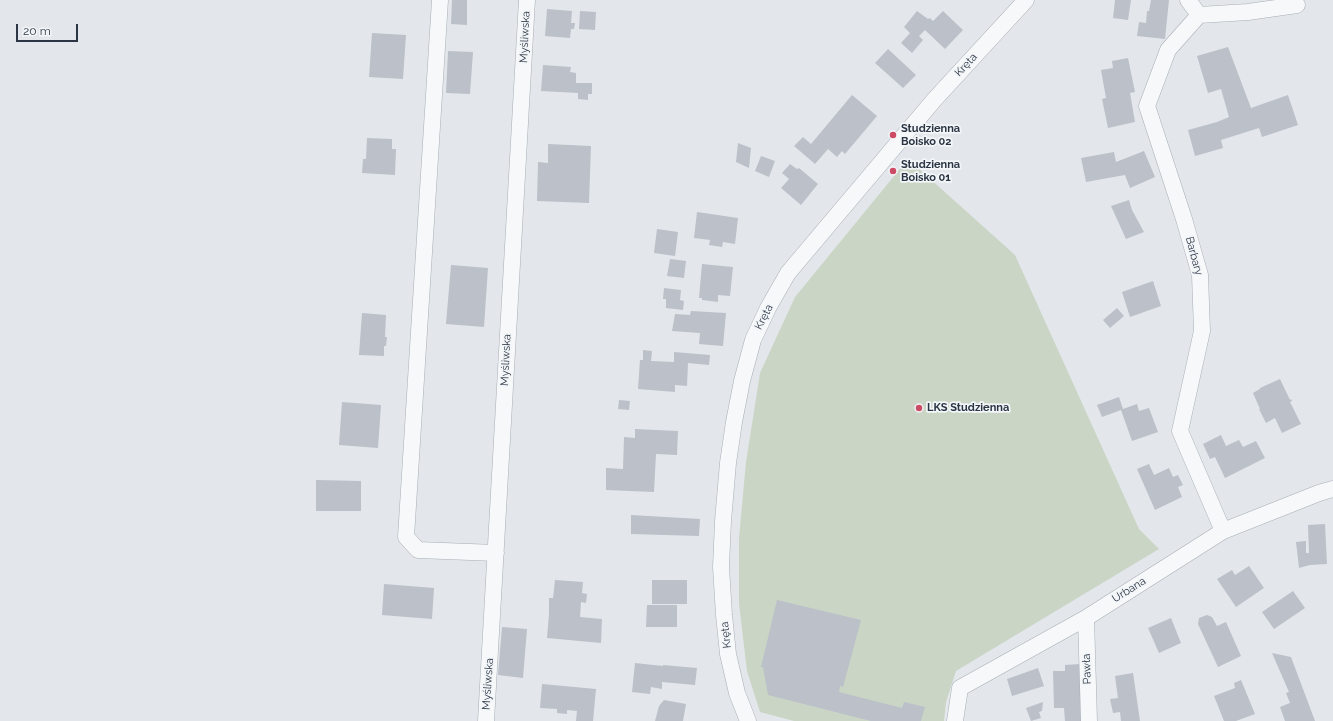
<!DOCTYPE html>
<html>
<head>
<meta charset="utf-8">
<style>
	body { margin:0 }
	#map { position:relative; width:1333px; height:721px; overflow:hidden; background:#e3e7eb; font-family:Raleway,sans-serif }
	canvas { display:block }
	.scale { position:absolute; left:16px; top:24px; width:62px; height:18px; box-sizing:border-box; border:2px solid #2b3544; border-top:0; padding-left:5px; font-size:12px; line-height:14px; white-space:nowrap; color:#2b3544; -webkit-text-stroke:3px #f3f6f8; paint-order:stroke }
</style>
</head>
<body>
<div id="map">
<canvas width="1333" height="721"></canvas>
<div class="scale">20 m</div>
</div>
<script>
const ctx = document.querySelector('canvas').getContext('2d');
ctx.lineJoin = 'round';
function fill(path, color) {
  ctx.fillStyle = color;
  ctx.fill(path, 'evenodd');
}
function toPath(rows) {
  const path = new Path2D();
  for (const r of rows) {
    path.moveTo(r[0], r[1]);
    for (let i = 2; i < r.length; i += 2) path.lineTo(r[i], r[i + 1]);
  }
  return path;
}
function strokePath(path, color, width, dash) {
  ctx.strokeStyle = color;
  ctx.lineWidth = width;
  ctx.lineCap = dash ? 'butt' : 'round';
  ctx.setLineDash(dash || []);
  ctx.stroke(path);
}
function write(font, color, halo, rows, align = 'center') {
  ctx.font = font + ' Raleway,sans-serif';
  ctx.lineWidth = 3.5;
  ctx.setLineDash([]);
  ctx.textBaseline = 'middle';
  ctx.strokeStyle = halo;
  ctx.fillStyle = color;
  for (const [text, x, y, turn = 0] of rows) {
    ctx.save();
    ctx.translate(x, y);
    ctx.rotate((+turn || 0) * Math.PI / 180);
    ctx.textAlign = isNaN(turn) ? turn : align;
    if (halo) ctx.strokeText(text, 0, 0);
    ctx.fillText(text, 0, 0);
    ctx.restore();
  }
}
fill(toPath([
	[908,159,1015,255,1139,529,1159,549,956,671,946,702,944,721,794,721,760,712,747,671,739,604,739,538,746,462,760,373,795,297]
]), '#cad5c5');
fill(toPath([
	[452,0,467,0,467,25,451,24],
	[1115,0,1131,0,1128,20,1113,18],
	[1151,0,1169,0,1165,39,1137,36,1139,22,1146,23,1147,11,1149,11],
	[547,9,572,11,571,23,575,23,574,29,571,29,570,38,545,36],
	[580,11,596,12,595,30,579,29],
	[917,11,928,19,930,18,933,21,943,11,963,30,945,49,925,30,919,36,923,40,912,53,901,43,910,33,904,27],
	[372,33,406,35,403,79,369,77],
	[1228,47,1251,108,1288,95,1298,125,1262,137,1259,128,1221,140,1223,148,1195,156,1188,130,1217,122,1229,117,1221,89,1208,93,1197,56],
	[888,49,916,75,903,88,875,63],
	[448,51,473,52,470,94,446,93],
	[1128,58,1135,92,1130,93,1135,122,1108,128,1102,99,1106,98,1101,70,1113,68,1112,61],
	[543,65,571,67,570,72,576,73,576,83,592,83,592,94,588,94,588,100,578,99,578,93,541,91],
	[852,95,877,116,845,154,842,151,837,157,828,149,815,164,794,146,803,137,811,144],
	[367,138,392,139,392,149,396,149,395,175,362,173,363,159,366,159],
	[738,143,751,148,749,168,736,162],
	[548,144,591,146,589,203,537,201,538,162,548,163],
	[1144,151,1155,177,1130,188,1125,175,1086,182,1081,158,1114,152,1116,162],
	[761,156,775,161,769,177,755,171],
	[790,164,797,169,799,168,818,184,801,205,781,188,789,179,782,173],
	[1129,200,1132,210,1144,232,1126,239,1111,206],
	[697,212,738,218,735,244,723,242,722,247,709,245,710,240,694,238],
	[657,229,678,232,675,256,654,253],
	[670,259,686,261,684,278,667,276],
	[702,264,733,267,730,296,718,295,718,302,702,300,702,298,699,298],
	[451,265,488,268,484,327,446,324],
	[1153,281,1161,306,1130,317,1122,292],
	[664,288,681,290,680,300,684,301,683,310,666,308,666,299,663,299],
	[1117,308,1124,316,1110,328,1103,320],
	[691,311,726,313,723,346,699,344,700,333,672,331,675,314,690,315],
	[362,313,386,315,385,337,387,337,386,346,384,346,384,356,359,355],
	[643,350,652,351,651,361,674,362,674,352,710,355,709,365,688,363,687,386,675,385,675,392,638,389,640,360,643,360],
	[1280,379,1290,400,1291,399,1292,401,1290,402,1301,424,1282,433,1275,418,1266,423,1259,409,1260,409,1253,393,1260,389,1260,388],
	[1119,397,1123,409,1137,404,1139,411,1149,408,1158,432,1132,441,1121,410,1102,417,1097,405],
	[619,400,630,401,629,410,618,409],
	[342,402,381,405,378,448,339,445],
	[635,429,678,431,677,455,656,454,654,492,606,490,606,468,623,469,624,437,635,438],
	[1221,435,1226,446,1239,440,1243,447,1256,441,1265,458,1225,478,1215,457,1210,459,1203,444],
	[1149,464,1154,475,1169,468,1173,477,1178,475,1183,485,1178,487,1182,497,1155,510,1137,469],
	[316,480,361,481,361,511,316,511],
	[631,515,700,519,699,536,631,534],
	[1325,524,1327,564,1310,565,1299,568,1296,542,1306,541,1306,553,1309,553,1308,525],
	[1249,566,1264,588,1236,607,1217,579,1232,570,1235,575],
	[555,580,583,582,582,593,587,594,586,603,581,602,580,617,602,619,601,643,547,638,549,614,549,598,553,598],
	[652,580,687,580,687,604,652,604],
	[384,584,434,588,432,619,382,615],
	[1293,591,1305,608,1274,629,1262,612],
	[777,600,861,620,843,687,840,686,839,692,902,708,904,702,925,707,921,721,871,721,768,695,763,667,761,667],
	[647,605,677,605,677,627,646,627],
	[1207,615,1212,617,1217,626,1226,622,1241,656,1218,667,1198,624,1199,618],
	[1171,618,1181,643,1159,653,1148,628],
	[502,627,527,629,523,678,498,675],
	[1272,653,1291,657,1315,721,1285,721,1280,707,1290,703,1286,693,1289,692],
	[635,663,663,666,663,665,697,668,695,685,662,682,662,689,651,687,650,694,632,692],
	[1080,664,1081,721,1065,721,1064,708,1054,708,1053,671,1065,671,1065,665],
	[1038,668,1044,686,1012,696,1007,679],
	[1133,673,1140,721,1121,721,1120,712,1113,713,1110,699,1118,698,1115,676],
	[1241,680,1255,714,1236,721,1224,721,1214,696,1235,688,1234,683],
	[542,684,596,689,593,721,576,721,577,711,567,710,567,714,557,713,557,709,540,708],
	[664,700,686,704,683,721,655,721,659,706],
	[1043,702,1042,711,1039,712,1041,718,1031,721,1026,708]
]), '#bbc0c9');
const minor = toPath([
	[440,0,406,537,418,550,496,553],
	[1188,0,1199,15,1248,12,1297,5],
	[1199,15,1168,50,1147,106,1184,219,1200,275,1202,331,1180,431,1223,531],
	[1086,618,1089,721],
	[486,721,527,0],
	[748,721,737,693,728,654,724,615,721,567,723,521,728,463,734,422,742,381,753,340,768,308,788,273,934,100,1026,0],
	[955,721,960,688,1086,618,1223,531,1319,493,1333,489]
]);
strokePath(minor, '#a8aeb6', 17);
strokePath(minor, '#f6f8f9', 16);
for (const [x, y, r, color] of [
	[893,135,4,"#cd4c65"],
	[893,171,4,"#cd4c65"],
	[919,408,4,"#cd4c65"]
]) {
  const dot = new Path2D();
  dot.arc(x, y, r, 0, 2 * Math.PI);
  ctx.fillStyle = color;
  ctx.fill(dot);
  strokePath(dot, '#f3f6f8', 1.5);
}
write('11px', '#2b3544', '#f3f6f8', [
	["Myśliwska",525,37,-87],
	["Kręta",966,65,-47],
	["Barbary",1194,256,75],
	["Kręta",764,317,-63],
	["Myśliwska",506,360,-87],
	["Urbana",1129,590,-32],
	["Kręta",726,635,-96],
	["Pawła",1087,669,-92],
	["Myśliwska",488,684,-86]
]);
write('bold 11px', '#2b3544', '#f3f6f8', [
	["Studzienna",901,129],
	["Boisko 02",901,142],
	["Studzienna",901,165],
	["Boisko 01",901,178],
	["LKS Studzienna",927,408]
], 'left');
</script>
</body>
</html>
